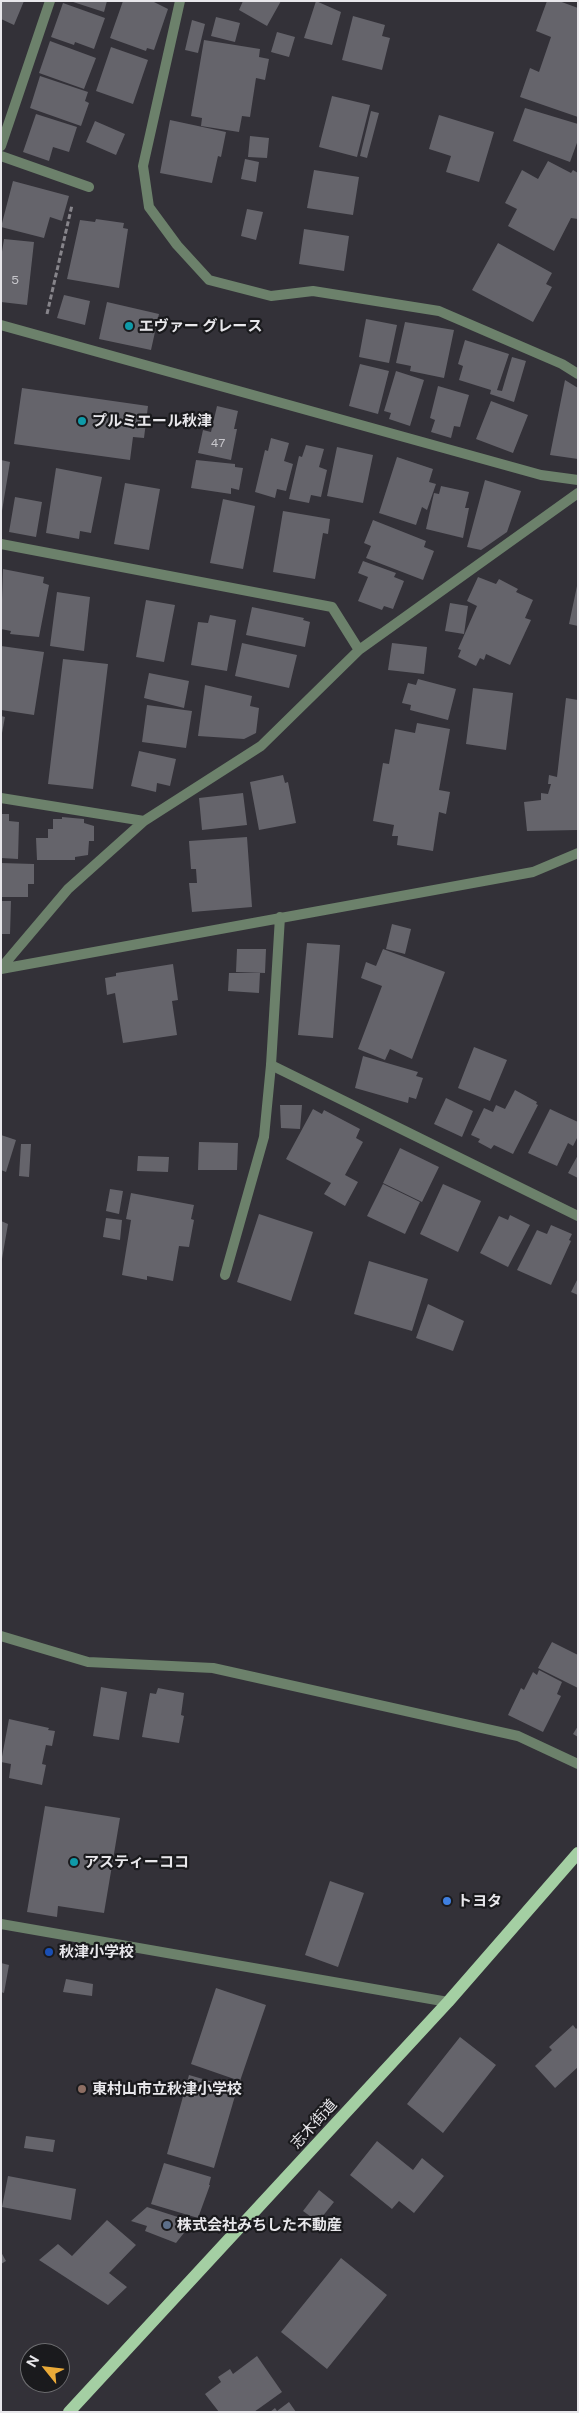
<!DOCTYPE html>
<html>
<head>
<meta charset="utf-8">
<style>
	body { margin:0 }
	#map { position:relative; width:579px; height:2413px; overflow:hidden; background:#333138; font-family:"Public Sans",sans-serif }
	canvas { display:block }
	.frame { position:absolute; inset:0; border:2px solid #e8e7eb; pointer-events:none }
	.north { position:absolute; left:20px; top:2343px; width:50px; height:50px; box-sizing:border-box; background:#1a1a1d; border:1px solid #6c6c6f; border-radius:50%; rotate:299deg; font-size:14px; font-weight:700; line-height:20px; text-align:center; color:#e8e7eb }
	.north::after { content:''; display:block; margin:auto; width:18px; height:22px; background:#eaaa38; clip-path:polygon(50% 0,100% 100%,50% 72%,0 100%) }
</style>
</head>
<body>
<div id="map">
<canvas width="579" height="2413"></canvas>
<div class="frame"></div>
<div class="north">N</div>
</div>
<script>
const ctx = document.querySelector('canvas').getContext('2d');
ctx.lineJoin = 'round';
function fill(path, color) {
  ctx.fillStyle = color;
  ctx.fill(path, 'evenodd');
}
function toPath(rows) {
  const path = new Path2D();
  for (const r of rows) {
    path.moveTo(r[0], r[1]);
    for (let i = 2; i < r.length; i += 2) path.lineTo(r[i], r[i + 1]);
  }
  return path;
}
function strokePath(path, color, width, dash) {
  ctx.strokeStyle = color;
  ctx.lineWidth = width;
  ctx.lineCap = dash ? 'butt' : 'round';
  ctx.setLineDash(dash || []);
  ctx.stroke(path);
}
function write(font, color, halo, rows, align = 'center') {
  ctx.font = font + ' "Public Sans","Noto Sans JP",sans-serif';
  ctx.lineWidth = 4.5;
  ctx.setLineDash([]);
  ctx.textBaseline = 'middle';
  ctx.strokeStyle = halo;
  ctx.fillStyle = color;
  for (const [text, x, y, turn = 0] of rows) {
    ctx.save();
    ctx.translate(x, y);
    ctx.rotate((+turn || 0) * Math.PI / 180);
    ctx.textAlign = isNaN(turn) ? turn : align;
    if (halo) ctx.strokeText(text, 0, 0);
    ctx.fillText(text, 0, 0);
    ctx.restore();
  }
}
fill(toPath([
	[1,1,24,1,14,25,1,19],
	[70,1,107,1,104,12],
	[123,1,152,1,168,9,154,50,147,48,146,51,110,38],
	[243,1,281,1,267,26,239,10],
	[316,1,341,12,332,45,304,38],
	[547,1,559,1,578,8,578,117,520,97,530,68,539,72,551,37,536,31],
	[63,3,105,18,94,49,75,42,74,45,51,37],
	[353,16,385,25,382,36,390,38,382,70,342,60],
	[216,17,240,23,235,42,211,36],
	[192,20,205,24,198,53,185,50],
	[277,32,295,37,289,57,271,52],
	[204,40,260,49,259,57,269,59,265,80,256,78,250,117,242,116,239,132,201,126,202,118,191,116],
	[50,41,96,58,84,89,39,73],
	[111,47,148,60,133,104,96,91],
	[40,76,88,92,85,101,89,103,81,126,30,108],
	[332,96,370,105,357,157,319,147],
	[525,108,578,124,578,140,570,162,513,141],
	[371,111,379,113,367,158,360,156],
	[36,114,77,127,69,152,53,147,49,161,23,152],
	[439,115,494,132,479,182,446,172,451,156,429,149],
	[170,120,226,132,221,157,218,156,212,183,160,173],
	[95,121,125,134,116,155,86,142],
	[250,136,269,138,267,158,248,157],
	[245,159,259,162,256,182,241,179],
	[548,161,571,173,573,170,578,173,578,219,571,218,554,251,508,226,517,209,505,203,522,170,538,179],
	[314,170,359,177,353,215,307,208],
	[13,181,69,196,62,221,50,217,44,238,1,227],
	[247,209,263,212,256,240,241,236],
	[96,219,124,223,123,228,128,229,119,288,67,279,80,220,95,222],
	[304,229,349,236,344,271,299,264],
	[4,239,34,242,27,305,1,302,1,258],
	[498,243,552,273,546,284,552,287,533,322,472,290],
	[64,295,90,301,85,325,57,318],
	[107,302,159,314,151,350,99,339],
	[366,319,397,325,389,363,359,357],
	[405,322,454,330,444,378,410,371,411,366,396,363],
	[465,340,509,354,497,390,502,391,512,357,526,361,514,402,490,394,491,390,459,380,463,366,458,364],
	[360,364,389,371,378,414,349,406],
	[396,371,424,380,410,426,389,419,391,413,384,411],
	[565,380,578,388,578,459,550,455],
	[438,386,469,395,460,427,454,426,451,438,431,432,435,420,430,418],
	[22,388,148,406,144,438,133,437,130,460,14,444],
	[491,401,528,415,513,453,476,439],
	[217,406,238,411,234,429,237,429,231,460,198,453,203,430,211,432],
	[271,438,289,443,284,461,293,464,286,491,277,489,275,498,255,492,265,450,268,451],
	[306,445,324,449,319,467,327,470,321,497,311,495,309,503,289,499,299,456,302,457],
	[337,447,373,455,363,503,327,496],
	[397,457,433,469,429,482,436,484,427,510,422,507,416,525,379,513],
	[1,460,10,462,2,511,1,511],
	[196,460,235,464,235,467,243,468,239,490,231,488,231,494,191,488],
	[56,468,102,477,91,533,80,531,79,539,46,533],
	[485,480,521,491,507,532,481,550,467,547],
	[125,483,160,489,149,550,114,544],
	[441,486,469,492,465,508,469,508,463,538,426,529,434,493,439,494],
	[15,497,42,502,36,537,9,532],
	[223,499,255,506,243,569,210,563],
	[283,511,330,519,328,534,323,533,315,579,273,572],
	[373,520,426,541,424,547,434,551,423,580,366,558,371,546,364,543],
	[363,561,396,573,394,577,404,581,393,609,384,606,382,610,358,601,368,577,358,573],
	[3,569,44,577,43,583,49,585,39,637,10,634,11,631,1,629],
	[478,577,496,584,499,579,518,589,516,592,533,600,525,618,531,620,510,665,486,654,484,660,480,658,476,666,458,657,461,650,458,649,477,606,467,601],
	[577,586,578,586,578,626,569,624],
	[57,592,90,597,84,651,50,646],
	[146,600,175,605,164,662,136,657],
	[450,603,468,606,464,634,445,631],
	[252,607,304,618,303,620,310,622,305,647,246,635],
	[210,615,236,620,227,671,191,665,198,622,208,623],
	[242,643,297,655,289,688,235,676],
	[392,643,427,647,424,674,388,670],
	[1,646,44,652,34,715,1,710],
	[63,659,108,664,93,789,48,784],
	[149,673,189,681,184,708,144,698],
	[418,679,456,689,448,720,410,710,411,705,402,703,408,683,416,685],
	[205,685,252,696,250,706,259,708,256,733,244,739,198,736],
	[473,688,513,693,506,750,466,744],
	[566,698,578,700,578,830,527,831,524,802,541,800,541,793,548,794,551,784,548,784,549,775,557,777],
	[147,705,192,711,186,748,142,742],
	[1,716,5,717,2,733,1,733],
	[417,723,450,729,439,790,450,792,446,814,439,812,433,851,397,845,398,836,392,836,394,825,373,821,383,763,389,764,395,729,415,733],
	[139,751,176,759,170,786,157,783,156,792,131,786],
	[283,775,285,783,288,782,296,823,259,830,250,782],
	[243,793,247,825,202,830,199,798],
	[1,814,9,814,9,821,19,822,18,859,1,858],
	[62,817,84,819,84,823,94,826,94,841,89,841,88,855,75,857,75,860,37,860,36,838,48,838,48,829,53,829,53,819,62,819],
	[247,837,252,907,192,912,189,883,197,883,196,869,191,869,189,841],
	[1,863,34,864,34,884,28,884,28,897,1,897],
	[1,901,11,901,10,934,1,934],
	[392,924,411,929,405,954,386,949],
	[307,943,340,945,333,1038,298,1035],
	[237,949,266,949,265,973,236,972],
	[383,949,445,972,412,1059,390,1049,385,1060,358,1049,382,986,361,978,366,962,376,966],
	[173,964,178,1000,172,1001,177,1035,123,1043,115,993,107,995,105,978,116,976,116,973],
	[229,973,260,973,259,993,228,991],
	[474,1047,507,1060,490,1101,458,1088],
	[363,1056,418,1072,416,1076,423,1078,416,1099,409,1097,408,1103,355,1088],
	[515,1090,537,1102,536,1104,538,1105,513,1154,494,1145,491,1149,478,1142,480,1139,471,1135,484,1108,493,1112,496,1105,505,1109],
	[446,1098,473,1111,462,1137,434,1124],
	[280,1105,302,1105,300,1129,281,1128],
	[313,1109,322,1114,324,1110,360,1129,356,1138,363,1142,345,1175,358,1182,345,1206,324,1194,331,1183,286,1159],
	[550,1109,578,1122,578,1136,573,1146,568,1143,557,1166,528,1153],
	[1,1135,16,1140,6,1172,1,1170],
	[199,1142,238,1143,237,1170,198,1170],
	[21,1144,31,1144,29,1177,19,1176],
	[400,1148,439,1167,422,1202,383,1183],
	[578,1155,578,1178,568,1173],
	[138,1156,169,1157,168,1172,137,1171],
	[383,1184,420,1202,405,1234,367,1216],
	[443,1184,481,1201,458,1252,420,1234],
	[110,1189,123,1191,119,1214,106,1211],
	[131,1193,194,1205,191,1219,194,1220,189,1247,179,1246,173,1281,147,1276,147,1280,122,1275,131,1220,126,1219],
	[259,1214,313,1232,291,1301,237,1282],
	[510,1215,530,1225,508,1267,480,1253,499,1216,508,1220],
	[106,1218,122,1220,120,1240,103,1237],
	[1,1221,8,1224,2,1259,1,1259],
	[551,1225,572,1234,569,1240,571,1241,551,1285,517,1270,537,1230,547,1234],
	[369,1261,428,1279,412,1331,354,1314],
	[578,1278,578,1295,571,1292],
	[428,1304,464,1321,453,1351,416,1338],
	[552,1642,578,1655,578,1688,538,1668],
	[539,1670,562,1682,557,1694,561,1696,543,1732,508,1715,521,1688,524,1690,533,1672,537,1675],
	[101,1687,127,1692,119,1740,93,1736],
	[158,1688,184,1693,181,1715,184,1716,179,1743,142,1737,150,1693,156,1694],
	[9,1719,49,1728,48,1730,55,1731,52,1746,46,1745,42,1764,46,1765,42,1785,9,1778,11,1764,1,1762],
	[578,1726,578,1737,573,1734],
	[45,1806,120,1818,104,1913,58,1906,57,1917,27,1912],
	[330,1881,364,1893,338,1967,305,1955],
	[1,1963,9,1965,4,1993,1,1992],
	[66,1979,93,1984,92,1996,63,1992],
	[216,1988,266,2005,240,2081,191,2064],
	[573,2025,576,2029,578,2027,578,2067,555,2088,535,2066,552,2050,549,2047],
	[460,2037,496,2065,443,2133,407,2104],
	[189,2075,237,2089,214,2168,167,2154],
	[26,2136,55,2140,53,2152,24,2148],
	[377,2141,413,2170,422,2158,444,2176,414,2213,399,2201,392,2209,350,2175],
	[164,2163,211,2177,209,2185,210,2185,198,2218,151,2204],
	[8,2176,76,2189,71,2220,2,2207],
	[319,2190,334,2202,318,2222,303,2211],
	[147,2207,184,2219,184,2221,191,2224,176,2243,145,2231,147,2226,131,2221],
	[107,2220,136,2245,109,2273,127,2287,108,2305,39,2260,58,2244,72,2256],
	[1,2252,6,2261,1,2264],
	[341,2258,387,2295,327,2369,281,2332],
	[257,2356,282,2392,254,2412,219,2412,205,2394,221,2382,218,2377,230,2369,233,2374],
	[289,2402,296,2412,270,2412,275,2408,277,2411]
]), '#65646b');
strokePath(toPath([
	[47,314,72,205]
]), '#87858b', 3, [5, 2.5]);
strokePath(toPath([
	[1,156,89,187],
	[225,1275,264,1137,271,1065]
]), '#6c816b', 10);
strokePath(toPath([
	[180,1,143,166,149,207,177,245,209,280,271,296,313,291,439,311,562,364,578,374],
	[1,146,50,1],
	[1,325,541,475,578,480],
	[1,544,332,607,359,650],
	[1,798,144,821],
	[280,917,271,1065,578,1216],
	[1,968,68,889,144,821,261,746,359,650,578,493],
	[1,969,533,872,578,853],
	[1,1636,88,1662,213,1668,518,1736,578,1764],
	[1,1924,448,2002]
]), '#6c816b', 10);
strokePath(toPath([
	[69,2412,448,2002,578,1853]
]), '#a4cfa3', 12);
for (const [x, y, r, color] of [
	[129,326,5,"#0f9aa8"],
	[82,421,5,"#0f9aa8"],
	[74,1862,5,"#0f9aa8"],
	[447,1901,5,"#3f7fe0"],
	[49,1952,5,"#1a4fb4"],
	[82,2089,5,"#8d6e63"],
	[167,2225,5,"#5c6f8a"]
]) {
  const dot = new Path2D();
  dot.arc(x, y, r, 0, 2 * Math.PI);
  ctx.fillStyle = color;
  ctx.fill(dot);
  strokePath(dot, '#1a1a1d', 2);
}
write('12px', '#c7c6cb', null, [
	["5",15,280],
	["47",218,443]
]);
write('bold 15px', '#e8e7eb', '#1a1a1d', [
	["エヴァー グレース",139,326],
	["プルミエール秋津",92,421],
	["アスティーココ",84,1862],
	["トヨタ",457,1901],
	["秋津小学校",59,1952],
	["東村山市立秋津小学校",92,2089],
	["株式会社みちした不動産",177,2225]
], 'left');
write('15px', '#e8e7eb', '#1a1a1d', [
	["志木街道",314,2124,-48]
]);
</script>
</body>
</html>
